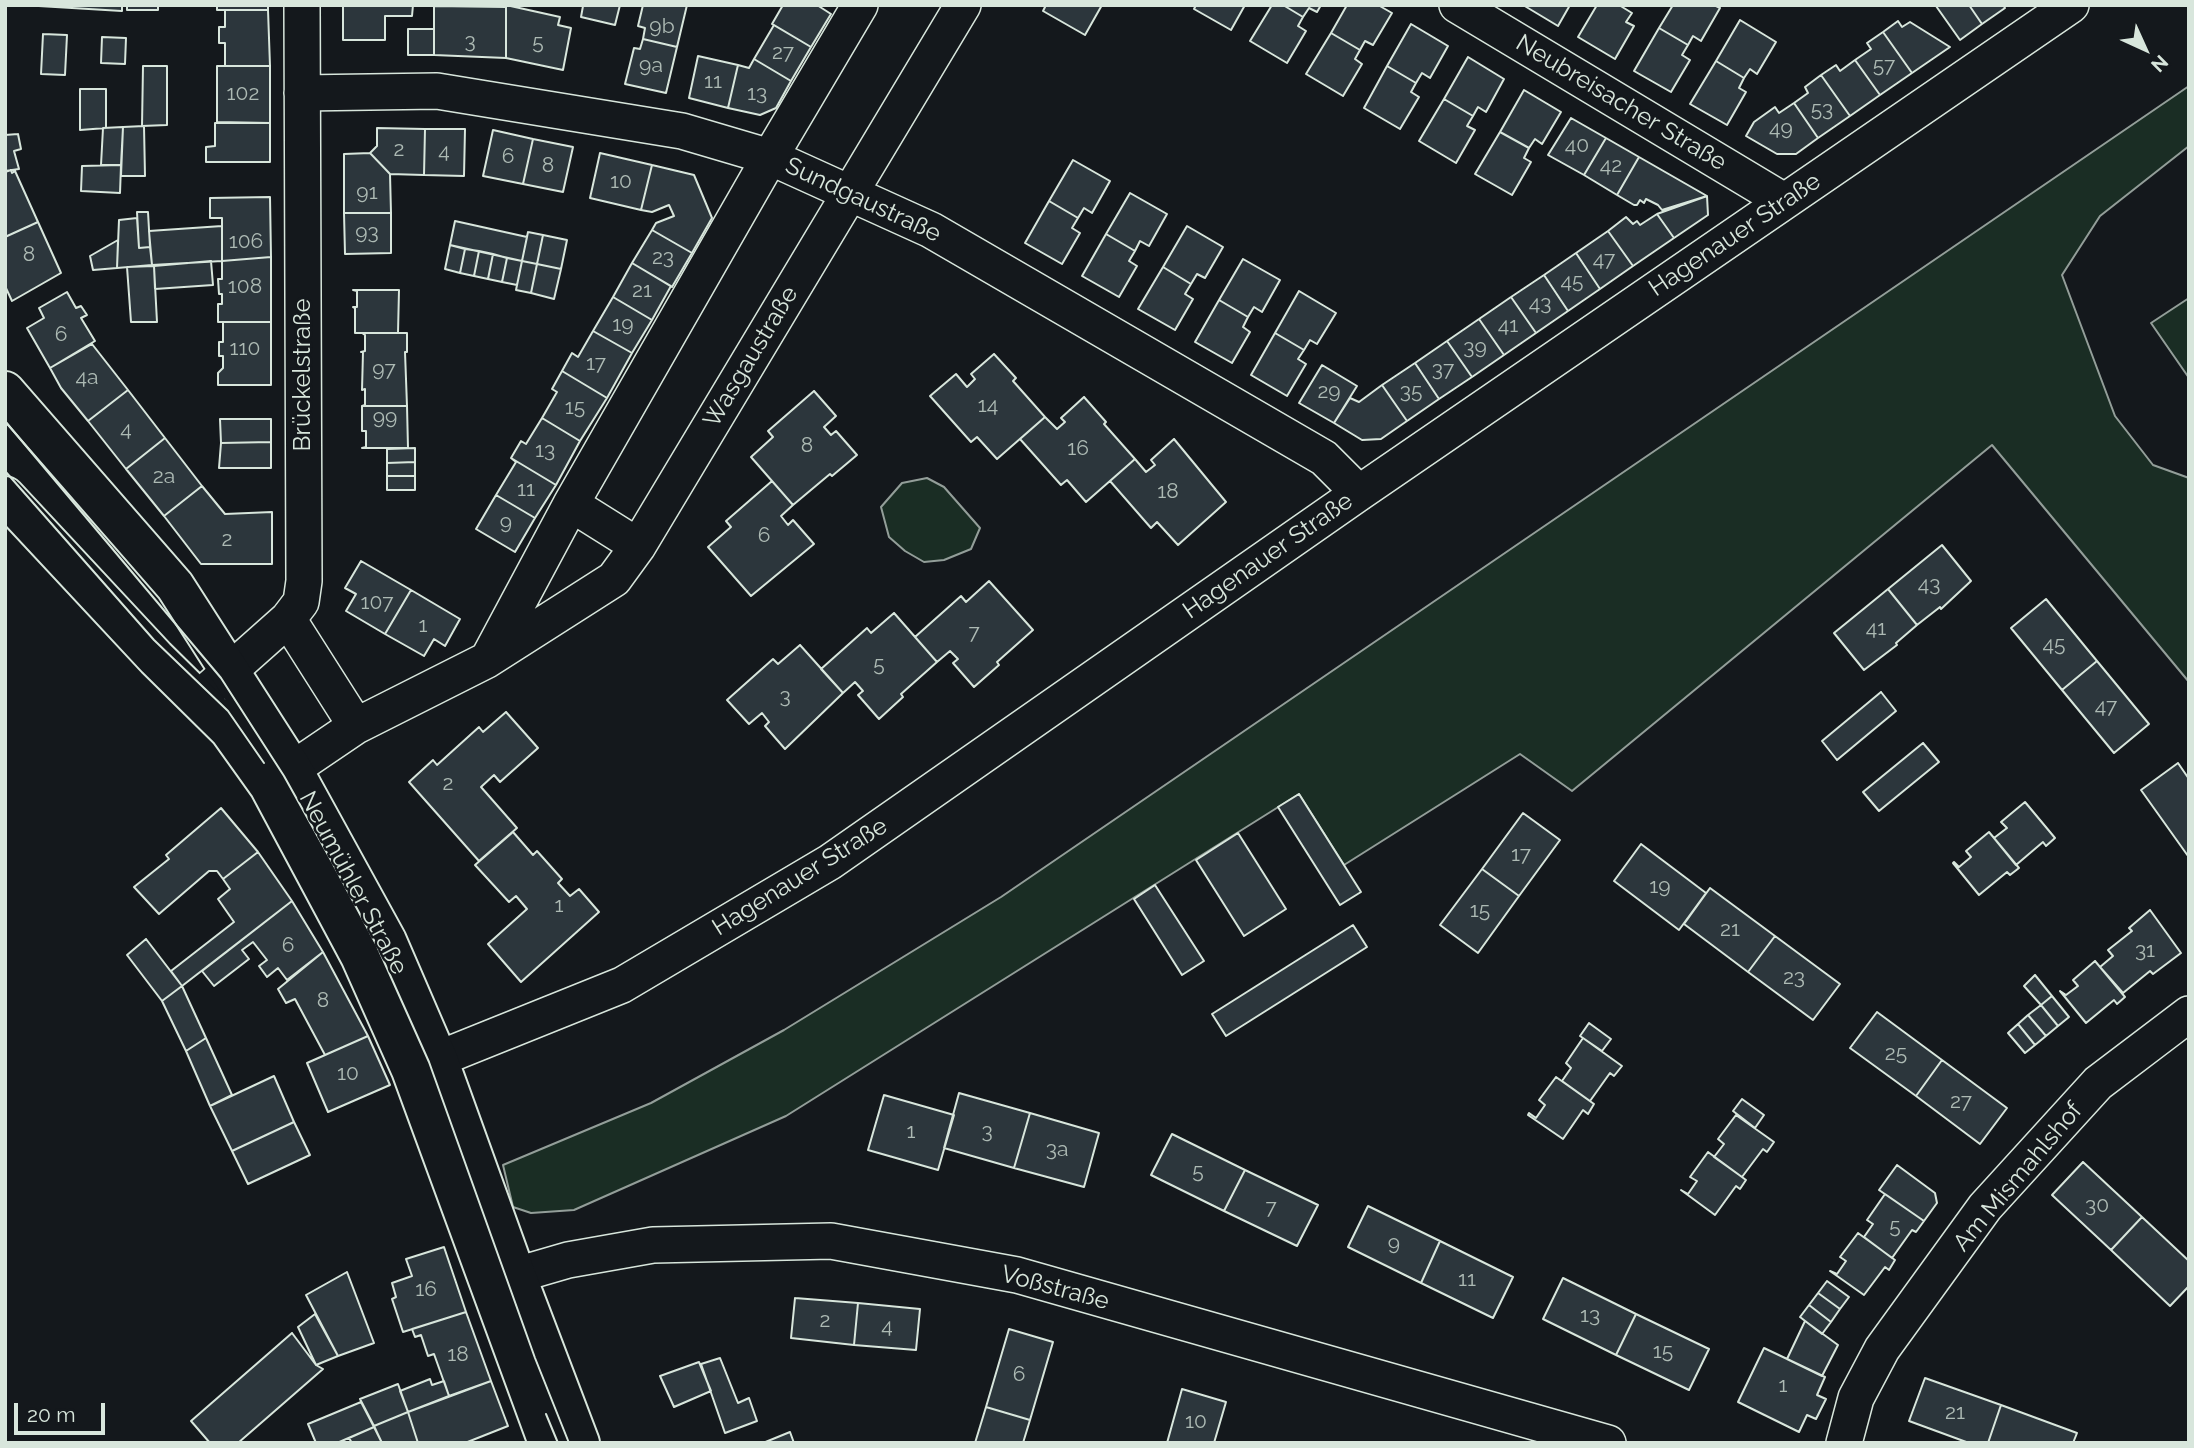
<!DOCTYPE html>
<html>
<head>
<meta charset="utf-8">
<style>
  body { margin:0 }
  #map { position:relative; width:2194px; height:1448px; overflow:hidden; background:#14181c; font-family:Raleway,sans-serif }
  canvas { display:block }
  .frame { position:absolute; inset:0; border:7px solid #d8e6dc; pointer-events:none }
  .north { position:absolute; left:2110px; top:14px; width:70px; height:70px; -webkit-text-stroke:5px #14181c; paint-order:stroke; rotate:135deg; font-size:19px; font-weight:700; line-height:28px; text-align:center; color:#d8e6dc }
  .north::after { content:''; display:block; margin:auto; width:24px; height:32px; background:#d8e6dc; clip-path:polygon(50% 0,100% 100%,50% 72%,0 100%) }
  .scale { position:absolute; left:14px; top:1403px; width:91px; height:32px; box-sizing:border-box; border:4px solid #d8e6dc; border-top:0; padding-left:9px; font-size:21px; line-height:24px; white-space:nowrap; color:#d8e6dc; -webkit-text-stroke:5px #14181c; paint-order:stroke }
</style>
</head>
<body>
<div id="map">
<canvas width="2194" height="1448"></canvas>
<div class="frame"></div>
<div class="north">N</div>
<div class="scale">20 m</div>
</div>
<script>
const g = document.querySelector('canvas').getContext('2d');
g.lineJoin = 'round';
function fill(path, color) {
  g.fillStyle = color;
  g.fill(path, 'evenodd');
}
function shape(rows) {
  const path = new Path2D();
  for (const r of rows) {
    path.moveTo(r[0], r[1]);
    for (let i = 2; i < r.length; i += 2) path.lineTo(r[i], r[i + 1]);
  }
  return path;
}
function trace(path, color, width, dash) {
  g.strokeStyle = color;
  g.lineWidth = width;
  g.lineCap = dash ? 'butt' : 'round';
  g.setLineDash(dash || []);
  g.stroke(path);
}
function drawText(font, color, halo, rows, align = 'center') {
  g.font = font + ' Raleway,sans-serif';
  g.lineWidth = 5;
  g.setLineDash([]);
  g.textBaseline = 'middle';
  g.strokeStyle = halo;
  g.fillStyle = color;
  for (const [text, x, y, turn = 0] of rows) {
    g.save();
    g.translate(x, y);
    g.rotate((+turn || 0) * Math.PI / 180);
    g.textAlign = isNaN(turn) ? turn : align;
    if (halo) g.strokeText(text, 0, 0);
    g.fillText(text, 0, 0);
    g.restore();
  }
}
const green = shape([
  [2189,86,2189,146,2100,216,2062,275,2115,416,2153,465,2189,478,2189,682,1992,445,1572,791,1520,754,1344,865,1299,794,786,1116,574,1210,531,1213,513,1207,503,1165,651,1103,784,1030,1001,897,2189,86],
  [2189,298,2189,378,2151,323,2189,298],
  [927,478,944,487,980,528,971,549,944,560,924,562,905,551,889,537,881,507,902,483,927,478]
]);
fill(green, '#1a2d24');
trace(green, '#939e99', 2);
const building = shape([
  [22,5,122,5,122,11,22,5],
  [127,5,158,5,158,10,127,10,127,5],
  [217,5,268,5,268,10,217,10,217,5],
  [343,5,413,5,412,16,385,16,385,40,343,40,343,5],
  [506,5,560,17,558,25,571,28,563,70,506,58,506,5],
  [579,5,620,5,615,25,581,17,583,6,579,5],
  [643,5,687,5,677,47,643,39,645,28,638,26,643,5],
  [783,5,817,5,831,14,811,47,772,24,783,5],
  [1046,5,1102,5,1085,35,1043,11,1046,5],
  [1196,5,1245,5,1231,30,1194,9,1196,5],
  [1272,5,1283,5,1303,17,1298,26,1306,31,1287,63,1250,41,1272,5],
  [1283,5,1321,5,1317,12,1309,8,1303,17,1283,5],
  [1347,5,1378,5,1392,13,1373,45,1365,41,1360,50,1331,33,1347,5],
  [1523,5,1570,5,1558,26,1523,5],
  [1597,5,1619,5,1632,13,1626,22,1634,26,1615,59,1578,37,1597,5],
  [1673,5,1714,5,1720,8,1701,41,1693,36,1688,45,1659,28,1673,5],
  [1969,5,1982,24,1960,40,1936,6,1969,5],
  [1969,5,2003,5,2005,8,1982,24,1969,5],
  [434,6,506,7,506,58,434,55,434,6],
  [225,10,268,10,270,66,225,66,225,43,219,43,219,27,225,27,225,10],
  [1740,20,1776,42,1757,74,1750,69,1744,78,1716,61,1740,20],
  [1898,21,1902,27,1910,22,1950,47,1912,73,1883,32,1898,21],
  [1411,24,1448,46,1430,78,1422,73,1416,83,1387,66,1411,24],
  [774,25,811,47,791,81,754,59,774,25],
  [1659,28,1688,45,1682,55,1690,60,1671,92,1634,71,1659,28],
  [408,29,434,29,434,55,408,55,408,29],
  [1883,32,1912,73,1880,95,1855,60,1871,49,1867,43,1883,32],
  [1331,33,1360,50,1355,59,1362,64,1343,96,1306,74,1331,33],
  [43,34,67,35,65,75,41,74,43,34],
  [102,37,126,38,125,64,101,63,102,37],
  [643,39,677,47,666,93,625,84,634,48,640,49,643,39],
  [698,56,738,65,728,108,689,98,698,56],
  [1468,57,1504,79,1486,112,1478,107,1473,116,1444,99,1468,57],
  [754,59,791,81,776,108,760,115,728,108,738,65,749,68,754,59],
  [1855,60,1880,95,1850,116,1821,75,1836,65,1840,71,1855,60],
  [1716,61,1744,78,1739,88,1746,92,1727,125,1690,104,1716,61],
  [143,66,167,66,167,125,142,126,143,66],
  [217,66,270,66,270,123,217,122,217,66],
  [1387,66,1416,83,1411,92,1419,97,1400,129,1364,108,1387,66],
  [1821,75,1850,116,1818,138,1794,103,1808,93,1805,87,1821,75],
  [80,89,106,89,106,128,80,130,80,89],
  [1524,90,1561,112,1542,144,1535,139,1529,148,1500,132,1524,90],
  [1444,99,1473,116,1467,126,1475,130,1456,163,1419,141,1444,99],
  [1794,103,1818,138,1796,154,1777,154,1746,136,1754,122,1775,107,1779,113,1794,103],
  [1571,118,1606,138,1584,175,1548,155,1571,118],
  [215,123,270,123,270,162,206,162,206,147,215,146,215,123],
  [144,126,145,176,121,176,123,127,144,126],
  [123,127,121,165,101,165,103,128,123,127],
  [377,128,425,129,424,175,390,174,370,153,377,146,377,128],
  [425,129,465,129,464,176,424,175,425,129],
  [493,130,533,139,523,184,483,176,493,130],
  [1500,132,1529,148,1524,158,1531,162,1512,195,1475,174,1500,132],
  [18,134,21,149,14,151,19,169,5,171,5,135,18,134],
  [1606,138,1639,157,1617,195,1584,175,1606,138],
  [533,139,573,147,563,192,523,184,533,139],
  [370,153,390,174,391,213,344,213,344,154,370,153],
  [600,153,652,165,641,210,590,198,600,153],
  [1639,157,1707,196,1662,210,1658,205,1646,199,1644,203,1640,200,1637,205,1634,205,1617,195,1639,157],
  [1073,160,1110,181,1092,213,1084,208,1078,218,1049,201,1073,160],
  [121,165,120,193,81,191,82,166,121,165],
  [652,165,694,175,712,218,692,253,652,230,656,223,674,216,669,205,652,212,641,210,652,165],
  [11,170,12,173,15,171,38,222,5,237,5,172,11,170],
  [1130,193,1167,214,1149,246,1140,241,1135,251,1106,234,1130,193],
  [1707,196,1708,215,1674,238,1657,214,1707,196],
  [270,197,271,257,222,261,222,218,210,218,210,198,270,197],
  [1049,201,1078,218,1072,228,1080,233,1062,264,1025,243,1049,201],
  [137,212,148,212,150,247,139,248,137,212],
  [344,213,391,213,391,253,345,254,344,213],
  [1657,214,1674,238,1633,266,1608,231,1626,217,1633,224,1637,221,1640,225,1657,214],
  [137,218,139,248,150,247,152,265,117,268,119,220,137,218],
  [455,221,527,237,522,261,450,245,455,221],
  [38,222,61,273,12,301,5,286,5,237,38,222],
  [222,226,222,261,152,265,149,231,222,226],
  [1187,226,1223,247,1205,278,1197,274,1191,284,1163,267,1187,226],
  [652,230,692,253,672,287,632,263,652,230],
  [1608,231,1633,266,1600,289,1576,253,1608,231],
  [528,232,543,235,537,264,522,261,528,232],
  [1106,234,1135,251,1129,261,1137,266,1119,297,1082,276,1106,234],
  [543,235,567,240,561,269,537,264,543,235],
  [118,240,117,268,93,270,90,256,118,240],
  [450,245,465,249,460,273,445,269,450,245],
  [465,249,479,251,474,276,460,273,465,249],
  [479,251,493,254,488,279,474,276,479,251],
  [1576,253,1600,289,1568,311,1544,275,1576,253],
  [493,254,507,258,502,282,488,279,493,254],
  [271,257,271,322,218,322,218,304,222,304,222,294,219,294,218,279,222,279,222,261,271,257],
  [507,258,522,261,517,285,502,282,507,258],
  [1243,259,1280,280,1262,312,1254,307,1248,317,1219,300,1243,259],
  [211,261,213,285,155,289,154,266,211,261],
  [522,261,537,264,531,293,516,290,522,261],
  [632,263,671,286,652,320,613,297,632,263],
  [537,264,561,269,554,299,531,293,537,264],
  [154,266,157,322,131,322,127,267,154,266],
  [1163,267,1191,284,1185,294,1193,299,1175,330,1138,309,1163,267],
  [1544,275,1568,311,1536,333,1511,297,1544,275],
  [353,290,399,290,398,333,355,333,355,308,353,307,357,307,357,291,353,290],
  [1299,291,1336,313,1317,344,1310,340,1304,350,1275,333,1299,291],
  [67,292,76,308,81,306,87,315,81,318,95,341,50,368,27,328,44,318,39,308,67,292],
  [613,297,652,320,632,353,593,331,613,297],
  [1511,297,1536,333,1504,355,1479,319,1511,297],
  [1219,300,1248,317,1243,327,1250,332,1232,363,1195,342,1219,300],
  [1479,319,1504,355,1472,377,1447,341,1479,319],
  [223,322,271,322,271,385,218,385,218,373,223,368,223,356,219,356,219,342,223,342,223,322],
  [593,331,632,353,607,398,562,371,572,353,578,357,593,331],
  [362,333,407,333,407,352,405,352,407,406,362,406,365,405,365,389,362,390,363,352,361,352,365,351,365,335,362,333],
  [1275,333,1304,350,1298,359,1306,364,1287,396,1251,375,1275,333],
  [1447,341,1472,377,1439,399,1415,363,1447,341],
  [92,344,128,390,88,421,61,388,50,368,92,344],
  [994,354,1016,378,1013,381,1045,417,997,459,977,437,971,442,930,396,956,374,967,387,975,379,971,374,994,354],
  [1415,363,1439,399,1407,421,1382,385,1415,363],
  [1322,365,1357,386,1334,423,1299,403,1322,365],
  [562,371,607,398,580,441,542,418,557,392,552,389,562,371],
  [1382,385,1407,421,1381,439,1362,440,1334,423,1350,398,1359,402,1382,385],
  [128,390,165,438,126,469,88,421,128,390],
  [814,391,836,416,824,427,831,435,836,431,857,455,832,476,830,474,793,505,751,457,773,437,768,431,814,391],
  [1084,397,1106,422,1104,424,1135,459,1086,502,1067,480,1061,485,1020,439,1045,417,1057,429,1065,422,1061,418,1084,397],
  [362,406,407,406,408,448,362,448,366,447,366,431,362,431,362,406],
  [542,418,580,441,556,485,511,458,521,441,526,444,542,418],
  [220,419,271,419,271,442,221,443,220,419],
  [165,438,202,486,164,516,126,469,165,438],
  [1174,439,1226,502,1178,545,1157,522,1151,528,1110,481,1135,459,1146,472,1155,465,1151,460,1174,439],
  [271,442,271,468,219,468,221,443,271,442],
  [415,448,415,462,387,463,387,449,415,448],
  [511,458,556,485,535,518,496,495,516,462,511,458],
  [415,462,415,476,387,476,387,463,415,462],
  [387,476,415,476,415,490,387,490,387,476],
  [772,481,793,505,781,516,788,525,793,520,814,544,751,596,708,547,731,527,726,521,772,481],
  [202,486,225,514,272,512,272,564,201,564,164,516,202,486],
  [496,495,535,518,515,552,476,529,496,495],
  [1942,545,1971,581,1941,609,1940,607,1917,625,1888,589,1942,545],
  [361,561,411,590,385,634,346,611,356,594,345,588,361,561],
  [989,581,1033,630,997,662,999,665,974,687,953,663,958,659,950,651,937,662,915,637,961,596,966,602,989,581],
  [1888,589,1917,625,1896,643,1897,645,1864,670,1834,633,1888,589],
  [411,590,460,619,445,646,434,639,424,656,385,634,411,590],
  [2046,599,2097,661,2062,690,2011,628,2046,599],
  [894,613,937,662,901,694,903,697,879,719,858,695,863,691,855,682,843,693,821,669,867,628,871,633,894,613],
  [800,645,843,693,785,749,765,726,769,722,762,713,749,724,727,700,773,659,778,664,800,645],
  [2097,661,2149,724,2114,753,2062,690,2097,661],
  [1881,692,1896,711,1837,760,1822,741,1881,692],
  [506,712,538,748,500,782,494,775,481,787,517,828,479,861,409,782,433,760,437,765,479,727,483,732,506,712],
  [1923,743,1939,762,1879,811,1863,792,1923,743],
  [2178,763,2189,779,2188,856,2141,790,2178,763],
  [1299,794,1361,892,1340,905,1278,807,1299,794],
  [2025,802,2055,838,2046,846,2043,842,2016,865,1994,838,2007,828,2001,822,2025,802],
  [221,808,258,852,223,879,217,871,209,871,159,914,134,887,169,859,166,855,221,808],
  [1523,813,1560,840,1519,896,1482,869,1523,813],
  [513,832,533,855,537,851,562,879,558,883,570,896,579,889,599,912,521,982,488,944,527,909,516,896,509,902,475,865,513,832],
  [1989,832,2019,868,2010,875,2007,872,1979,895,1953,863,1954,862,1959,867,1971,857,1966,851,1989,832],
  [1238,833,1286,909,1244,936,1196,860,1238,833],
  [1641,844,1706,893,1679,930,1614,881,1641,844],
  [258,852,292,901,182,986,171,971,234,922,218,899,230,889,223,879,258,852],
  [1482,869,1519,896,1478,953,1440,925,1482,869],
  [1155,885,1204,961,1182,975,1134,899,1155,885],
  [1710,888,1775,936,1748,972,1684,924,1710,888],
  [292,901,323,952,287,980,278,968,267,977,259,966,267,960,253,942,242,950,249,959,214,986,202,971,292,901],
  [2150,910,2181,953,2153,974,2150,971,2123,993,2100,967,2113,956,2108,950,2132,931,2129,928,2150,910],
  [1353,925,1367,947,1226,1036,1212,1014,1353,925],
  [1775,936,1840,984,1813,1020,1748,972,1775,936],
  [146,939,182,986,162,1001,127,955,146,939],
  [323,952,368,1036,325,1055,295,999,286,1003,278,989,323,952],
  [2095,961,2125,997,2117,1004,2114,1000,2086,1023,2060,991,2066,995,2078,986,2073,980,2095,961],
  [2035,975,2052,996,2041,1005,2024,986,2035,975],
  [182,986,206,1038,186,1051,162,1001,182,986],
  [2052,996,2069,1017,2058,1026,2041,1005,2052,996],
  [2041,1005,2058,1026,2046,1036,2028,1015,2041,1005],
  [1877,1012,1942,1060,1916,1096,1850,1048,1877,1012],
  [2028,1015,2046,1036,2035,1045,2018,1024,2028,1015],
  [1589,1023,1611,1039,1602,1051,1580,1036,1589,1023],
  [2018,1024,2035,1045,2025,1053,2008,1033,2018,1024],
  [368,1036,390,1085,328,1112,307,1063,368,1036],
  [206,1038,232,1095,210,1106,186,1051,206,1038],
  [1583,1038,1622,1066,1614,1076,1610,1073,1590,1101,1562,1081,1571,1068,1566,1063,1583,1038],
  [1942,1060,2007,1108,1980,1144,1916,1096,1942,1060],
  [274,1076,294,1122,232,1151,210,1106,274,1076],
  [1556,1077,1594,1104,1588,1114,1583,1110,1563,1139,1528,1115,1529,1113,1536,1118,1545,1105,1539,1100,1556,1077],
  [959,1093,1030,1113,1014,1168,944,1148,959,1093],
  [884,1095,954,1115,938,1170,868,1150,884,1095],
  [1742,1099,1764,1115,1755,1128,1733,1111,1742,1099],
  [1030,1113,1099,1133,1084,1187,1014,1168,1030,1113],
  [1736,1115,1774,1142,1767,1152,1763,1149,1742,1177,1714,1157,1724,1144,1718,1139,1736,1115],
  [294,1122,310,1155,248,1184,232,1151,294,1122],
  [1172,1134,1245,1170,1224,1211,1151,1175,1172,1134],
  [1708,1152,1746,1180,1740,1189,1736,1186,1715,1215,1681,1190,1688,1194,1697,1181,1690,1177,1708,1152],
  [2083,1162,2142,1217,2111,1250,2052,1195,2083,1162],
  [1897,1165,1935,1193,1937,1203,1924,1221,1879,1190,1897,1165],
  [1245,1170,1318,1205,1297,1246,1224,1211,1245,1170],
  [1885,1194,1924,1221,1916,1232,1912,1230,1892,1258,1864,1237,1873,1224,1867,1220,1885,1194],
  [1368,1206,1440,1241,1421,1283,1348,1247,1368,1206],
  [2142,1217,2189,1261,2189,1286,2170,1306,2111,1250,2142,1217],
  [1858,1233,1895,1260,1889,1270,1885,1267,1864,1295,1830,1271,1837,1274,1846,1261,1840,1257,1858,1233],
  [1440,1241,1513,1277,1493,1318,1421,1283,1440,1241],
  [444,1247,466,1312,403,1332,392,1299,396,1297,392,1283,412,1276,406,1259,444,1247],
  [347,1272,374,1343,338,1356,306,1295,347,1272],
  [1563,1278,1636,1314,1616,1355,1543,1319,1563,1278],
  [1827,1281,1849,1297,1840,1309,1818,1293,1827,1281],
  [1818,1293,1840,1309,1831,1322,1809,1305,1818,1293],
  [795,1298,858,1303,854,1345,791,1338,795,1298],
  [858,1303,920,1309,916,1350,854,1345,858,1303],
  [1809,1305,1831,1322,1822,1334,1800,1317,1809,1305],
  [466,1312,491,1381,449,1396,434,1354,428,1356,421,1335,415,1337,412,1329,466,1312],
  [315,1314,338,1356,316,1365,298,1327,315,1314],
  [1636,1314,1709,1349,1689,1390,1616,1355,1636,1314],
  [1805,1321,1838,1345,1822,1376,1787,1359,1805,1321],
  [1009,1329,1053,1342,1030,1420,986,1407,1009,1329],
  [292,1333,316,1365,323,1369,238,1443,210,1443,191,1421,292,1333],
  [1764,1348,1825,1377,1817,1395,1826,1399,1816,1419,1807,1415,1799,1432,1738,1402,1764,1348],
  [720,1358,738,1403,749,1398,757,1421,725,1433,701,1364,720,1358],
  [699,1362,711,1391,674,1407,660,1376,699,1362],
  [1925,1378,2001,1405,1988,1443,1969,1443,1909,1421,1925,1378],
  [430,1379,432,1385,444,1381,449,1396,408,1412,400,1391,430,1379],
  [491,1381,508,1426,465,1443,418,1443,408,1412,491,1381],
  [398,1384,408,1412,374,1426,360,1399,398,1384],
  [1182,1389,1226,1402,1214,1443,1167,1443,1182,1389],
  [361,1402,374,1427,337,1443,316,1443,308,1424,361,1402],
  [2001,1405,2077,1433,2073,1443,1988,1443,2001,1405],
  [986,1407,1030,1420,1023,1443,975,1443,986,1407],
  [408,1412,418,1443,382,1443,374,1426,408,1412],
  [374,1427,382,1443,352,1443,349,1438,374,1427],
  [790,1432,794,1443,763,1443,790,1432]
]);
fill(building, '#2c363c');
trace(building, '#d8e6dc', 2);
const minor = shape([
  [1457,5,1784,201],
  [302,93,437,91,682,131,770,157,931,230,1324,458,1359,493],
  [571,504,638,546],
  [288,619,356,726],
  [488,659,571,504,770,157,860,5],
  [198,699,288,619,301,602,304,581,302,5],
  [269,785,356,726,487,660,614,579,638,546,963,5],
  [438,1059,622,985,830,862,1359,493,2071,5],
  [489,1283,568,1260,653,1245,831,1241,1017,1275,1608,1443],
  [1844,1443,1856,1398,1882,1349,1985,1207,2098,1083,2189,1014]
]);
const major = shape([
  [5,391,175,586,293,770,387,941,438,1059,516,1275,580,1443],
  [5,496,156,658,229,730,269,786,360,956,411,1070,548,1443]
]);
trace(minor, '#d8e6dc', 38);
trace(major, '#d8e6dc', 42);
trace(minor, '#14181c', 35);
trace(major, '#14181c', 38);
trace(shape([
  [5,421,221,678,284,776,332,862,377,946,429,1062,535,1358,569,1443],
  [5,471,154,640,228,711,264,763],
  [546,1414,558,1443]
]), '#d8e6dc', 2);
drawText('21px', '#adbab4', null, [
  ["9b",662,27],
  ["3",470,42],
  ["5",538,43],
  ["27",783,53],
  ["9a",651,66],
  ["57",1884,66],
  ["11",713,82],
  ["102",243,94],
  ["13",757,94],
  ["53",1822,110],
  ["49",1781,129],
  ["40",1577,146],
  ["2",399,150],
  ["4",444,152],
  ["6",508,157],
  ["8",548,166],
  ["42",1611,166],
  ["10",621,182],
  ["91",367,193],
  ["93",367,233],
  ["106",246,242],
  ["8",29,255],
  ["23",663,258],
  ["47",1604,260],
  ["45",1572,282],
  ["108",245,287],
  ["21",642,291],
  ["43",1540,304],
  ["19",623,325],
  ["41",1508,326],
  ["6",61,335],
  ["39",1475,348],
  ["110",245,349],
  ["17",596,364],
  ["97",384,370],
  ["37",1443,370],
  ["4a",87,378],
  ["29",1329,392],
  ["35",1411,392],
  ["14",988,406],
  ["15",575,408],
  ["99",385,418],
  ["4",126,430],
  ["8",807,446],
  ["16",1078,449],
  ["13",545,451],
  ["2a",164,477],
  ["11",526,490],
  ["18",1168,492],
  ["9",506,523],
  ["6",764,536],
  ["2",227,540],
  ["43",1929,585],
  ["107",377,603],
  ["1",423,626],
  ["41",1876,629],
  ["7",974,633],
  ["45",2054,645],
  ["5",879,665],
  ["3",785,697],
  ["47",2106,707],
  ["2",448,784],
  ["17",1521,855],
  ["19",1660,887],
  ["1",559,906],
  ["15",1480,911],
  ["21",1730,930],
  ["6",288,946],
  ["31",2145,951],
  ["23",1794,978],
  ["8",323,1001],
  ["25",1896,1054],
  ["10",348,1074],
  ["27",1961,1102],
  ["1",911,1132],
  ["3",987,1132],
  ["3a",1057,1150],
  ["5",1198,1172],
  ["30",2097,1206],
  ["7",1271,1208],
  ["5",1895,1227],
  ["9",1394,1244],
  ["11",1467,1280],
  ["16",426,1290],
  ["13",1590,1316],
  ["2",825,1321],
  ["4",887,1327],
  ["15",1663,1352],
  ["18",458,1355],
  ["6",1019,1375],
  ["1",1783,1386],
  ["21",1955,1413],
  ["10",1196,1422]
]);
drawText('24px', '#d8e6dc', '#14181c', [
  ["Neubreisacher Straße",1621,103,31],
  ["Sundgaustraße",863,200,25],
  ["Hagenauer Straße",1735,235,-34],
  ["Wasgaustraße",751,357,-59],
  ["Brückelstraße",303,375,-90],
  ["Hagenauer Straße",1268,556,-35],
  ["Hagenauer Straße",800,877,-32],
  ["Neumühler Straße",353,883,62],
  ["Am Mismahlshof",2018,1177,-50],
  ["Voßstraße",1055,1288,15]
]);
</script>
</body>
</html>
